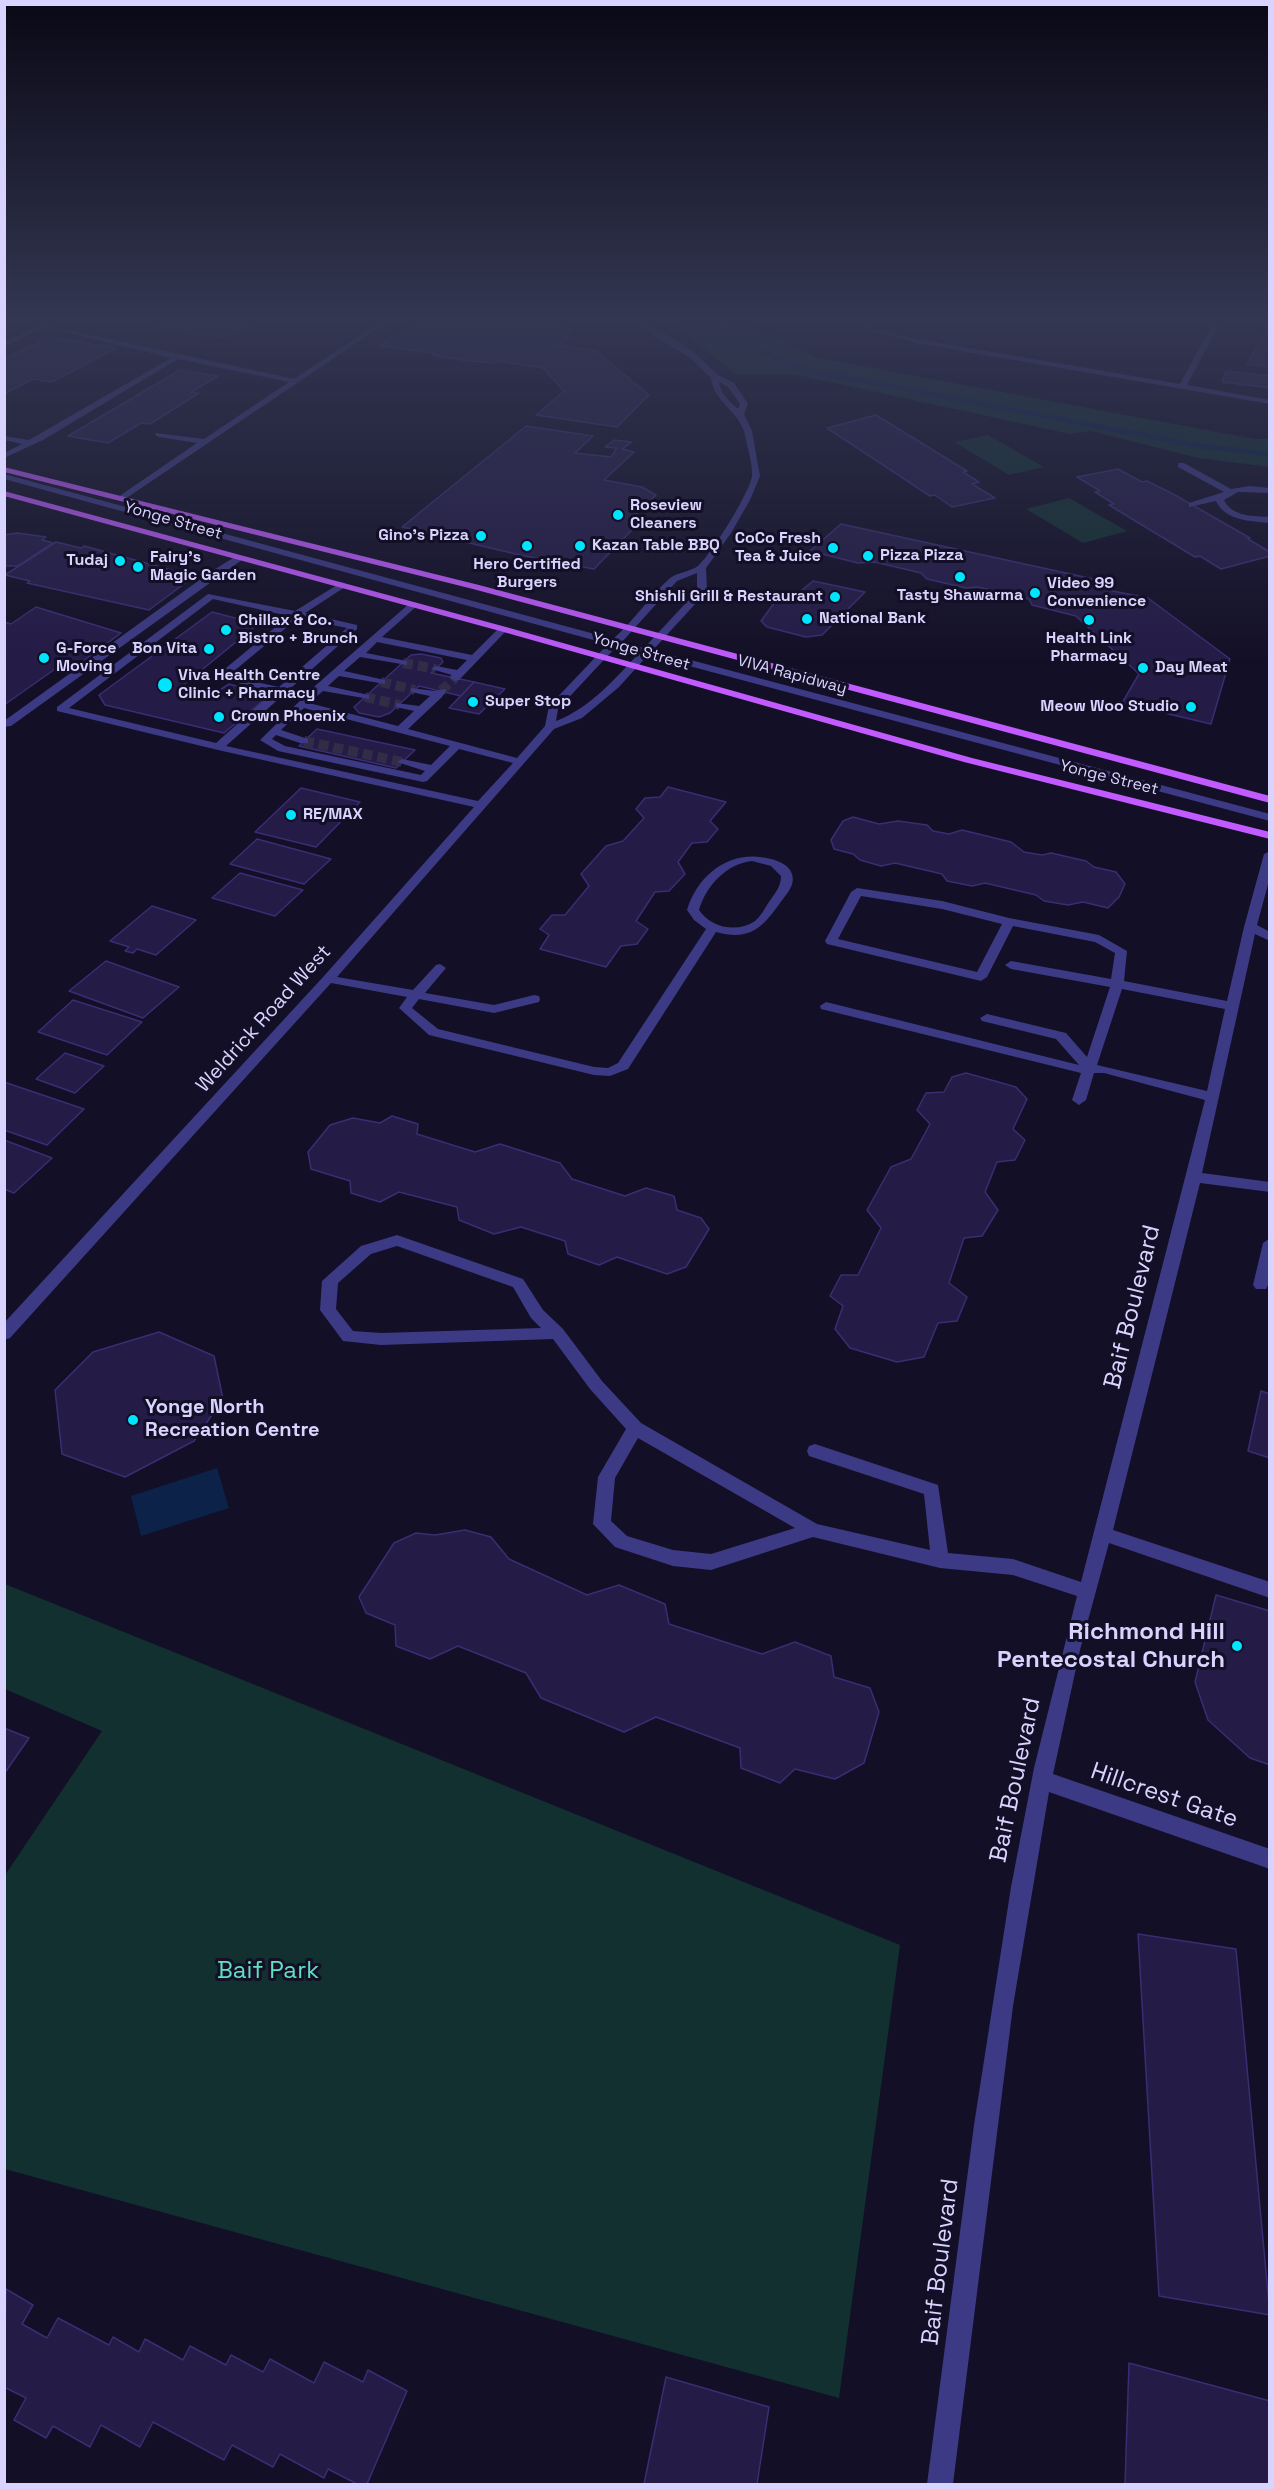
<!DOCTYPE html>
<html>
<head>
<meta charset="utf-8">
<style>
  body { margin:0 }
  #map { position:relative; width:1274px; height:2489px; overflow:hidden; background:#130f26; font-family:"Space Grotesk",sans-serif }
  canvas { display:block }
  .frame { position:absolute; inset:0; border:6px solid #d9d4ff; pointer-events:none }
</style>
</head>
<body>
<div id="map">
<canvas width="1274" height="2489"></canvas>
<div class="frame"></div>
</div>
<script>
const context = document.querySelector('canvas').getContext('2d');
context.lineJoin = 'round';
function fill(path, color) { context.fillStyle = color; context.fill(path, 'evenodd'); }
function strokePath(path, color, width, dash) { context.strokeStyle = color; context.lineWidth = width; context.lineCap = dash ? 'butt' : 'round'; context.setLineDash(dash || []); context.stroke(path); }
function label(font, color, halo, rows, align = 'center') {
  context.font = font + ' "Space Grotesk",sans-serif'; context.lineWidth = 6; context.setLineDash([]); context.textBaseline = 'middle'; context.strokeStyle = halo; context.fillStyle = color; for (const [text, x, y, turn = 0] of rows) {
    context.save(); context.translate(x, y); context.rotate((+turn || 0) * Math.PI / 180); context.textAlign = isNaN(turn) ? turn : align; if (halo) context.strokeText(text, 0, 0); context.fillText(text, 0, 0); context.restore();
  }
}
const green = new Path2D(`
  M668,319H737L818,358L1255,439H1269V467L1198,458L1091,431L1070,434L797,375L735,374Z
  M988,435L1044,467L1009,475L954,442Z
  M1069,498L1127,531L1083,543L1026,509Z
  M5,1584L900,1945L839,2398L5,2169V1875L102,1731L5,1689Z`);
const water = new Path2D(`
  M217,1468L229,1508L141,1536L131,1496Z`);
const stream = new Path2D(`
  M709,319L750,346L805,370L1200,446L1270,454`);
const building = new Path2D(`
  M122,319H247L244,320L258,323L225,338L212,335L207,337Z
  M422,319H541L561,322L566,327L563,329L573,330L566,335L571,336L558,345L596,351L649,395L617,427L536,415L564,391L543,368L499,361L496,363L469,361L433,355L435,353L379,346Z
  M1270,323V367L1247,364Z
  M49,337L116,348L52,382L33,379L4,394V359Z
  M180,370L218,376L191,392L199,393L150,424L141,423L108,443L68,436Z
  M1226,371L1270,376V388L1222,382Z
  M876,415L967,471L963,472L979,482L972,484L995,498L952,507L935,495L930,496L827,428Z
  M526,426L593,436L575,453L611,457L617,448L605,447L614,440L632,442L622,449L634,452L604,480L642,487L656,495L628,522L633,529L594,569L520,555L402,527Z
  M1118,469L1142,482L1147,481L1175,495L1250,538L1248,539L1270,552V556L1221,569L1200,556L1195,557L1109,505L1114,504L1095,492L1100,491L1077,477Z
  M841,524L1098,580L1093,587L1148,598L1230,659L1211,724L1122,703L1139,674L1076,616L1032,605L1029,599L978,587L966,588L927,579L921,573L875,562L858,563L810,551Z
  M17,533L46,537L42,540L53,543L18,566H4V535Z
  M56,542L81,548L84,546L182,573L178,576L192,578L149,610L27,583L30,581L5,575Z
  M813,581L865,592L822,635L806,637L767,627L761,621L780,595L791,599Z
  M36,607L121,633L71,670L58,667L4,705V622L11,624Z
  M212,612L258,624L182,686L215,693L229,684L270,695L224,733L105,705L99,695Z
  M421,654L441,658L443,662L431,673L474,682L461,696L419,686L390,713L379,717L359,713L354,707L411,655Z
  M474,682L505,689L479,714L449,708Z
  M317,729L415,750L396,768L299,746Z
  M668,787L726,802L710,821L718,829L707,842L692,843L678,862L685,874L669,891L655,892L636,921L648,929L637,944L621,946L606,967L540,949L549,935L540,929L552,915H565L589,886L581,874L606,846L623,841L644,818L636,809L645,798L660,797Z
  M301,788L360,802L316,847L255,832Z
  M853,817L879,824L898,821L927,825L933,831L949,834L962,830L1011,842L1024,852L1042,855L1051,853L1086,861L1094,867L1116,872L1125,884L1119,897L1108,908L1083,902L1068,905L1044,901L1036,895L985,883L972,886L947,881L942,874L895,863L881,866L860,860L853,854L834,849L831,840L843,821Z
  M257,839L331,859L304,884L230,864Z
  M240,873L303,890L275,916L212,898Z
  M152,906L196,920L156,955L137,949L133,953L125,951L129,947L110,941Z
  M106,961L179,987L143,1018L69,991Z
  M73,1000L142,1022L107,1055L38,1032Z
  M65,1053L104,1066L75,1093L36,1079Z
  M966,1073L1016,1087L1027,1099L1013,1129L1025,1140L1015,1160L997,1162L985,1192L998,1210L982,1236L964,1238L949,1283L967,1297L957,1321L938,1323L924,1357L897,1362L850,1348L835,1329L843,1306L830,1296L841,1275H858L881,1228L867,1210L891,1167L911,1159L930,1124L917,1110L926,1093L944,1092L952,1077Z
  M4,1082L84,1109L47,1145L4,1130Z
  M392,1116L418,1124L417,1134L475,1152L500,1144L560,1163L572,1179L625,1196L646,1188L674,1196L677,1210L701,1218L709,1229L686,1267L667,1274L617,1257L599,1265L568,1254L565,1241L521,1227L494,1234L459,1220L457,1207L399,1192L380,1202L351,1193L350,1181L311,1169L308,1152L330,1125L353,1118L380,1123Z
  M4,1140L52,1158L14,1193L4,1189Z
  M159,1332L214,1356L223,1399L194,1441L125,1477L62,1454L55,1390L93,1352Z
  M1261,1391L1270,1394V1458L1248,1451Z
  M465,1530L491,1537L509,1559L587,1595L619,1585L665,1604L669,1624L762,1654L795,1642L831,1656L834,1677L870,1688L879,1712L864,1763L835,1779L795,1769L780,1783L741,1768L740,1748L656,1717L624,1732L541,1698L526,1673L458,1646L430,1659L396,1646L395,1625L366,1613L359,1597L394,1543L416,1533L435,1535Z
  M1216,1595L1270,1611V1765L1250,1758L1208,1720L1195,1682Z
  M4,1728L29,1738L4,1774Z
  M1138,1934L1236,1949L1270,2315L1159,2296Z
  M6,2289L33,2305L22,2324L47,2338L58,2318L109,2345L113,2337L139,2352L145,2339L183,2360L190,2346L226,2365L231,2355L263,2372L270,2359L314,2383L324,2362L363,2382L368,2370L407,2391L367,2484H357L328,2469L324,2478L280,2454L273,2467L232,2445L224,2460L153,2422L140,2447L101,2425L90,2447L53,2426L46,2438L14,2420L26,2398L4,2387Z
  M1129,2363L1270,2401V2484H1125Z
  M666,2377L769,2407L757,2484H644Z`);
const minorTunnel = new Path2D(`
  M403,663L436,669
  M381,682L415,690
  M441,691L455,678
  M365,697L400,705
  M304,741L402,762`);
const minor = new Path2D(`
  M385,319H392L122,501L115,499L197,443L159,437L155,435L156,433L204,439L289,382L178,359L43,440L4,458V453L22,444L4,440V436L29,440L171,358L44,327L4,347V342L41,324L294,379Z
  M627,319H635L665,333L696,354L718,375L734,383L748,404L744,414L752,431L760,476L750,500L731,533L706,568L707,591L653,650L1270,814V821L648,655L619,687L582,718L554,729L337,977L413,990L436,965L440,964L446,968L425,993L494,1005L534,995L539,996L540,999L539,1002L494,1013L419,999L412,1008L438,1029L594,1067L608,1068L618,1063L706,929L694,920L687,910C698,873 732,848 771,859C779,861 789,865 792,874C795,884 789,891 783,899C764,925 753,942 716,932L628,1069L610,1076L594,1075L429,1035L399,1008L407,997L331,983L10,1338L4,1340V1323L324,976L474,807L218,750L57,711V707L208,594L295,611L342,582L347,585L345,587L305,613L357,625V629L226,746L478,801L513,763L459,749L427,781L423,782L278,751L260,740L316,685L410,603L418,605L382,637L472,655L500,627L508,629L459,680L455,681L450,678L452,675L431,669L436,666L457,670L467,660L377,642L366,653L407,661V665L360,657L344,671L385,680V684L339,676L328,686L369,695V699L323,691L309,703L398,726L414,711L396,707V703L419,706L430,696L411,692V688L435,691L445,689L446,691L442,697L408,729L517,758L545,726L549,706L608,644L4,479V474L613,639C634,621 649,597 669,579C677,572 690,572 698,566C711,555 750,492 752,476C753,464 747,447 745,435C740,411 714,403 711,378L690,358ZM719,382L728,387L740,404L738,409C730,402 720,393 719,382ZM697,573V591L644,648L622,642L677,581ZM213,599L289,616L215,677L273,692L216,743L69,708ZM298,618L347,628L279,687L228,676ZM617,646L640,652C615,679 590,708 556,721L558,709ZM304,708L450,746L431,765L402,759L397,762L425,771L421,775L285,746L272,739L276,735L300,743H308V739L281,730ZM752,861L771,866L781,876C781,887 775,893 769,902C765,908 761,916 755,921C737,933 711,928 699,910C706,886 726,864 752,861Z
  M849,319H857L876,329L916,339L1180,384L1211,326L1172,319L1214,323L1216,319H1222L1187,385L1270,400V404L915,343L872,331Z
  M1178,463H1184L1231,489L1250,486L1270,488V493L1238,492L1224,500C1232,517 1254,516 1270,517V523C1251,521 1225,521 1216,501L1189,507V503L1224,492L1178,467Z
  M238,555L246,557L11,726L4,727V721L212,571Z
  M1270,851V877L1257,925L1270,932V941L1255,934L1202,1173L1270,1182V1192L1200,1183L1113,1530L1270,1582V1598L1109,1543L1080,1650L1053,1774L1270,1849V1869L1049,1792L1013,2006L953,2484H927L974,2125L1011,1887L1034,1768L1077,1596L1013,1575L940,1568L813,1537L711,1570L673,1566L615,1547L593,1524L598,1477L626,1429L590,1389L553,1339L381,1345L343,1341L320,1310L322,1281L361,1246L397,1235L523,1279L543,1310L563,1329L602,1381L641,1423L817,1524L930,1550L924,1494L809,1456L807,1451L809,1446L815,1444L938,1485L948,1553L1013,1559L1081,1582L1205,1100L1104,1073H1094L1086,1100L1079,1105L1072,1100L1081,1073L821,1009L820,1006L826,1002L1079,1065L1056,1039L982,1021L980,1018L987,1014L1066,1033L1087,1057L1110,987L1011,969L1005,965L1011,961L1111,979L1115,953L1095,942L1013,926L987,977L981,981L827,944L825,941L851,892L857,888L942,901L1009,918L1099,935L1127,951L1124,981L1227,1001L1244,927L1264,854ZM861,896L942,909L1002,924L977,972L838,939ZM1122,989L1225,1009L1207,1091L1097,1065ZM397,1246L513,1287L531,1318L541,1328L381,1333L353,1331L336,1309L338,1283L371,1254ZM638,1438L795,1528L711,1554L673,1550L627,1536L611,1521L615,1478Z
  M1270,1238V1281L1266,1289H1256L1253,1285L1263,1243Z`);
const major = new Path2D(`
  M4,467L479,585L1270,796V803L473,589L4,472Z
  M4,491L506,627L972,758L1270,832V839L964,762L500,631L4,496Z`);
const markers = [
  [618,515,6,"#00e5ff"],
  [481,536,6,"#00e5ff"],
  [527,546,6,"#00e5ff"],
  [580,546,6,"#00e5ff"],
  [833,548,6,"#00e5ff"],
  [868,556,6,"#00e5ff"],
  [120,561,6,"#00e5ff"],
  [138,567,6,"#00e5ff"],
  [960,577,6,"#00e5ff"],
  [1035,593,6,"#00e5ff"],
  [835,597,6,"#00e5ff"],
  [807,619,6,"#00e5ff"],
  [1089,620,6,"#00e5ff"],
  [226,630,6,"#00e5ff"],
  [209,649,6,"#00e5ff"],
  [44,658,6,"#00e5ff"],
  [1143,668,6,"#00e5ff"],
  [165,685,8,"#00e5ff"],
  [473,702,6,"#00e5ff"],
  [1191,707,6,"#00e5ff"],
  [219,717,6,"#00e5ff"],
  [291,815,6,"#00e5ff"],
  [133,1420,6,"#00e5ff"],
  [1237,1646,6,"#00e5ff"]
];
const farPoinames = [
  ["Roseview",630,506],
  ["Cleaners",630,524],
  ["Gino's Pizza",469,536,"right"],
  ["CoCo Fresh",821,539,"right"],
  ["Tea & Juice",821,557,"right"],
  ["Kazan Table BBQ",592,546],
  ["Pizza Pizza",880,556],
  ["Fairy’s",150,558],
  ["Magic Garden",150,576],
  ["Tudaj",108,561,"right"],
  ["Hero Certified",527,565,"center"],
  ["Burgers",527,583,"center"],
  ["Video 99",1047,584],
  ["Convenience",1047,602],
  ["Tasty Shawarma",960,596,"center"],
  ["Shishli Grill & Restaurant",823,597,"right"],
  ["National Bank",819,619],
  ["Chillax & Co.",238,621],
  ["Bistro + Brunch",238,639],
  ["Health Link",1089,639,"center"],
  ["Pharmacy",1089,657,"center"],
  ["G-Force",56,649],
  ["Moving",56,667],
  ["Bon Vita",197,649,"right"],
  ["Day Meat",1155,668],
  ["Viva Health Centre",178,676],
  ["Clinic + Pharmacy",178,694],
  ["Super Stop",485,702],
  ["Meow Woo Studio",1179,707,"right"],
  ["Crown Phoenix",231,717],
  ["RE/MAX",303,815]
];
const farStreetnames = [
  ["Yonge Street",173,521,16],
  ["Yonge Street",641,652,16],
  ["VIVA Rapidway",792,675,15],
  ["Yonge Street",1109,778,14]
];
const streetNames = [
  ["Weldrick Road West",264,1019,-48]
];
const poiNames = [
  ["Yonge North",145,1408],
  ["Recreation Centre",145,1431]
];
const nearStreetnames = [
  ["Baif Boulevard",1133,1307,-76],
  ["Baif Boulevard",1016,1780,-78],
  ["Hillcrest Gate",1164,1796,19],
  ["Baif Boulevard",941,2262,-83]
];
const nearPoinames = [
  ["Richmond Hill",1225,1632],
  ["Pentecostal Church",1225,1660]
];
const nearParknames = [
  ["Baif Park",268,1971]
];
fill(green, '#12302f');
fill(water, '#0c2248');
strokePath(stream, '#0c2248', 5);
fill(building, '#241b47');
strokePath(building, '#3b2d73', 1.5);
strokePath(minorTunnel, '#312d47', 10, [10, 5]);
fill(minor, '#3d3a85');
fill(major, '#c25bff');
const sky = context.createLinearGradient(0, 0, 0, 667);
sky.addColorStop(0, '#0a0815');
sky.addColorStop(0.48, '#333752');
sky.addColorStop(1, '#33375200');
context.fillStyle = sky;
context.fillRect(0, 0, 1274, 667);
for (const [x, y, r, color] of markers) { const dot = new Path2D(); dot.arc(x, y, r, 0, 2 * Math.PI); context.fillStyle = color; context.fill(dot); strokePath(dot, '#130f26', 2); }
label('bold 16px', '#d9d4ff', '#130f26', farPoinames, 'left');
label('16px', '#d9d4ff', '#130f26', farStreetnames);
label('20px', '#d9d4ff', '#130f26', streetNames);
label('bold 20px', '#d9d4ff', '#130f26', poiNames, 'left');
label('24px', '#d9d4ff', '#130f26', nearStreetnames);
label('bold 24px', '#d9d4ff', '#130f26', nearPoinames, 'right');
label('24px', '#5fe0c0', '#130f26', nearParknames);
</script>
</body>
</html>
